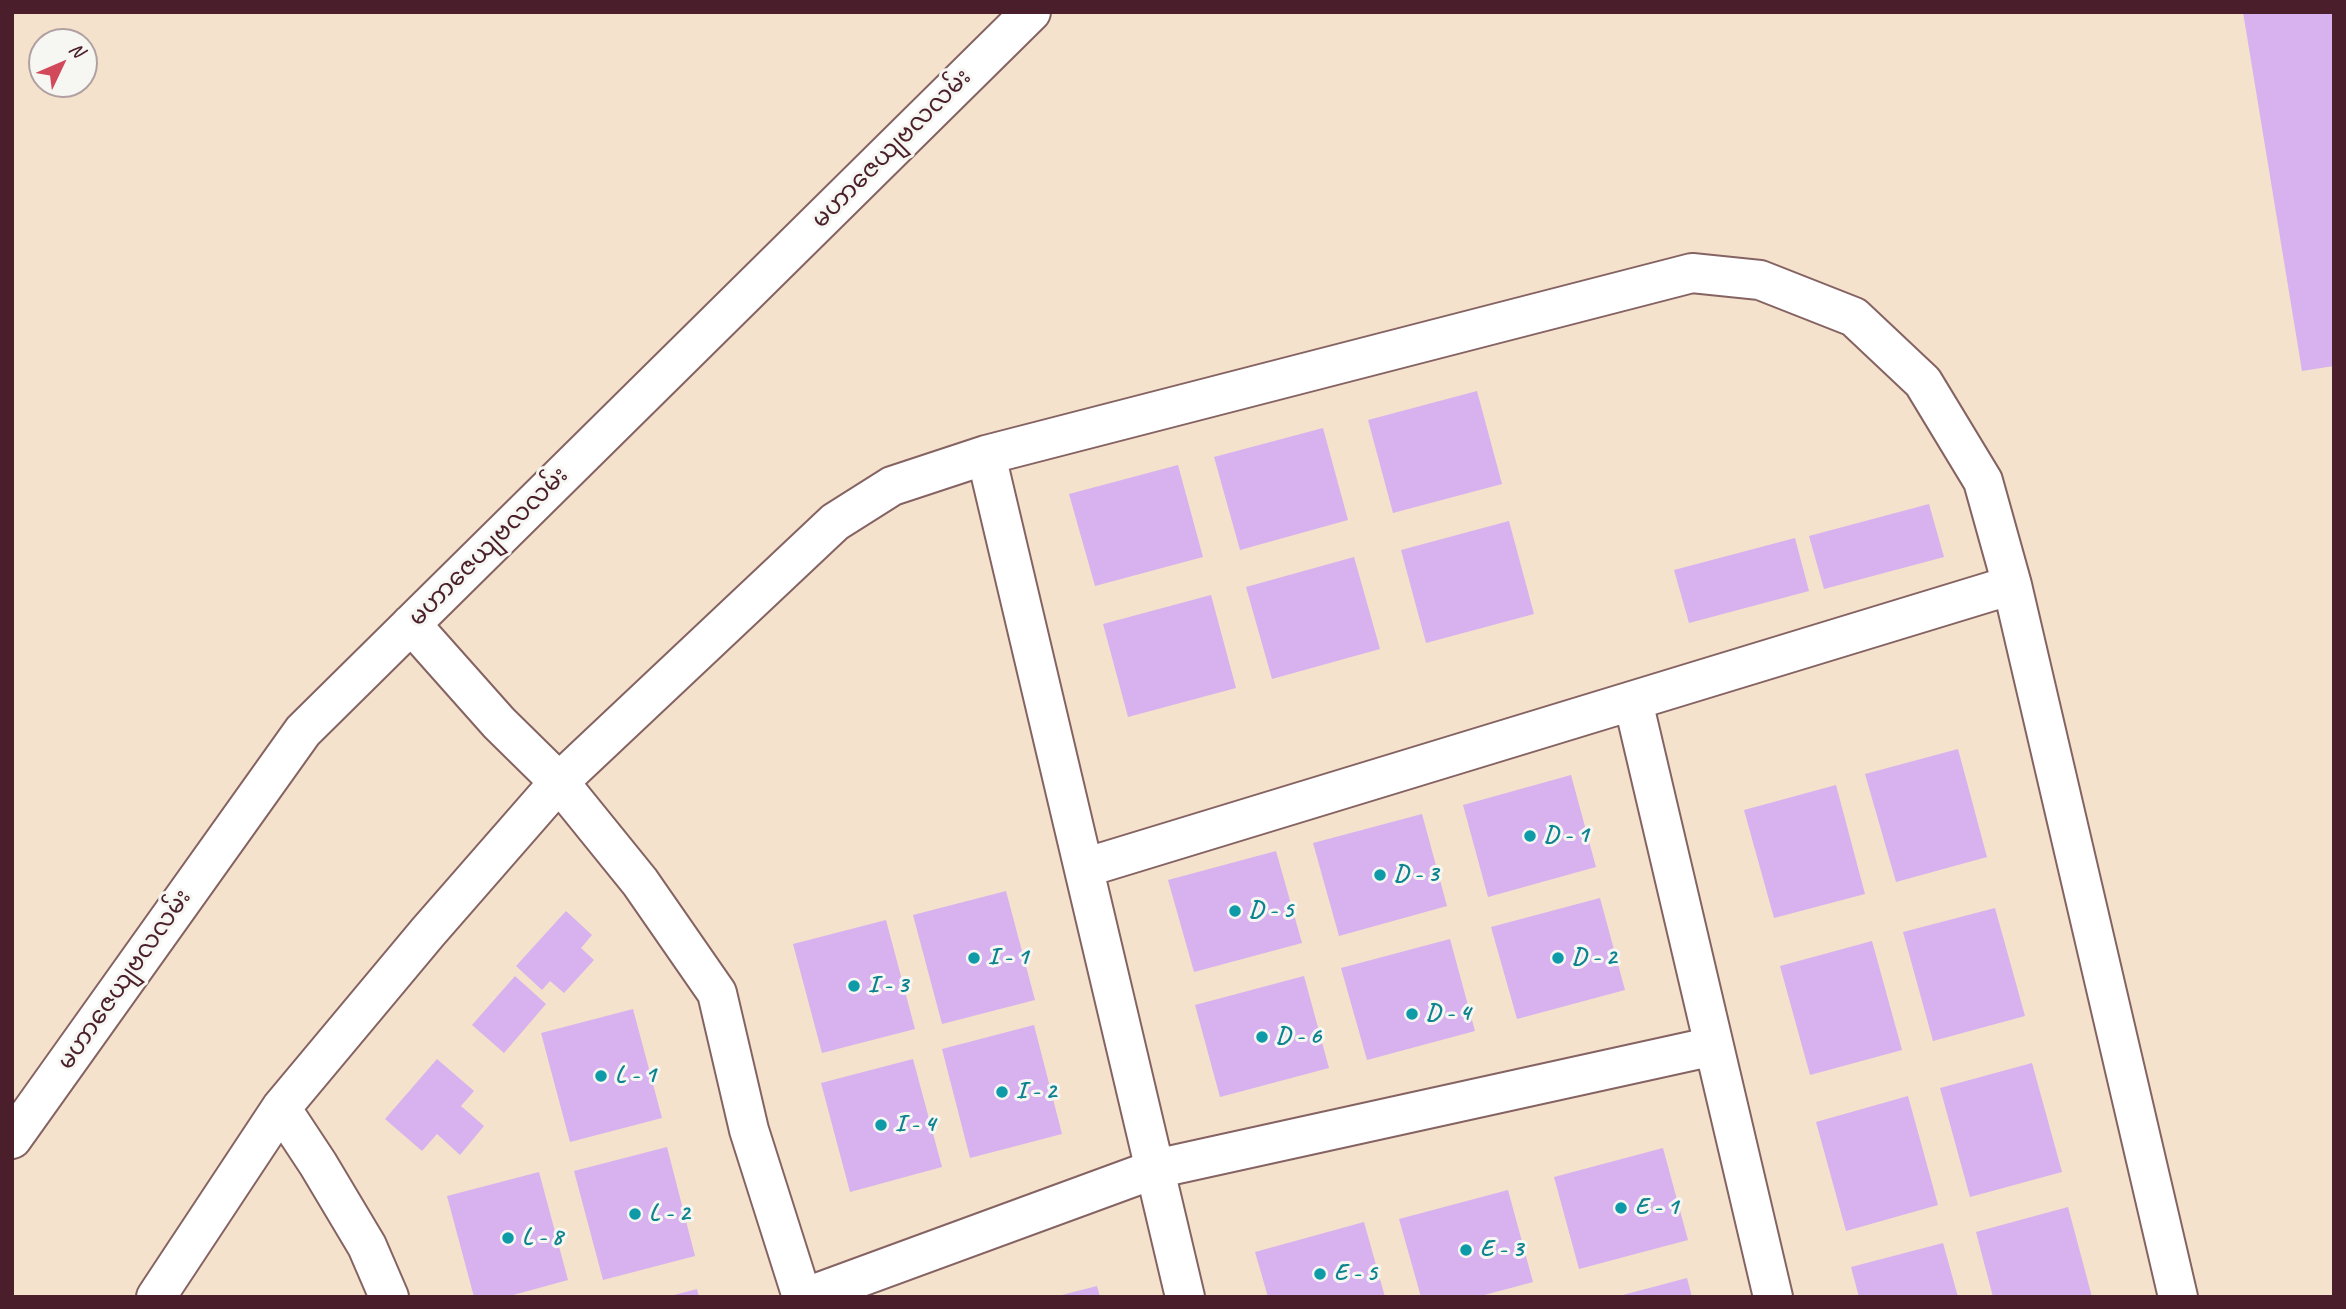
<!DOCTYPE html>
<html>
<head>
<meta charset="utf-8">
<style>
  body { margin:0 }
  #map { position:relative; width:2346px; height:1309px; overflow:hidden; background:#f4e2cc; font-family:Caveat,sans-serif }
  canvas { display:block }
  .frame { position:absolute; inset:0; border:14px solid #4a1f2b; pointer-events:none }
  .north { position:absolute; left:28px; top:28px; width:70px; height:70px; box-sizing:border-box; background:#f6f6f2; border:2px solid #b1a0a2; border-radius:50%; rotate:46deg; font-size:19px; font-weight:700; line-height:28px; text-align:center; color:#4a1f2b }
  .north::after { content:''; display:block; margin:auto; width:24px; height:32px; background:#d1495b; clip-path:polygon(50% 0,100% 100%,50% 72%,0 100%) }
</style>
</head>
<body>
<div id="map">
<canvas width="2346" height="1309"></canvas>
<div class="frame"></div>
<div class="north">N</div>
</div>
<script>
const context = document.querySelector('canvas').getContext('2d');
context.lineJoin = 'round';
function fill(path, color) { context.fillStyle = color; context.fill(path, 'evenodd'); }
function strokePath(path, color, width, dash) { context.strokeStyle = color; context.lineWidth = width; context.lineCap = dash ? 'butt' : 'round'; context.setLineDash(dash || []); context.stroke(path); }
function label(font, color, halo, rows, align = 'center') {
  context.font = font + ' Caveat,"Noto Sans Myanmar",sans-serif'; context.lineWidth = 6; context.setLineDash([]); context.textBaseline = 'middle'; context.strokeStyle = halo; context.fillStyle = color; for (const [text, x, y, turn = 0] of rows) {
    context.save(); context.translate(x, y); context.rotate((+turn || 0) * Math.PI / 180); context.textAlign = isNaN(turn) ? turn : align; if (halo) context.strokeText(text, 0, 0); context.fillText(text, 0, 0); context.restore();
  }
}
const building = new Path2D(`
  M2243,12H2334V366L2302,371Z
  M1477,391L1502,484L1393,513L1368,420Z
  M1323,428L1348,520L1240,550L1214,457Z
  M1178,465L1203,557L1095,586L1069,494Z
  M1929,504L1944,557L1824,589L1809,536Z
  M1509,521L1534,614L1426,643L1401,550Z
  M1795,538L1809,591L1689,623L1674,570Z
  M1354,557L1380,649L1272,679L1246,587Z
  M1211,595L1236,688L1128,717L1103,624Z
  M1958,749L1987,857L1896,882L1865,774Z
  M1571,775L1596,867L1488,897L1463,805Z
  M1836,785L1865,894L1774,918L1744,810Z
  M1422,814L1447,906L1339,936L1313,843Z
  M1276,851L1302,943L1194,972L1168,880Z
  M1006,891L1035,1000L942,1024L913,915Z
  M1600,898L1625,990L1517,1019L1491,927Z
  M1995,908L2025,1016L1933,1041L1903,932Z
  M566,911L592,935L581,948L594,960L564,993L550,981L542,990L516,966Z
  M886,920L915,1029L822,1053L793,944Z
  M1450,939L1475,1031L1367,1060L1341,968Z
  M1872,941L1902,1050L1810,1075L1780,966Z
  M515,976L546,1004L504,1053L472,1025Z
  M1304,976L1329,1068L1220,1097L1195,1005Z
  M633,1009L662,1118L570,1142L541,1033Z
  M1034,1025L1062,1134L970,1158L942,1049Z
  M437,1059L474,1091L461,1106L484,1126L460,1155L437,1134L422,1151L385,1119Z
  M913,1059L942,1167L850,1192L821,1083Z
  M2032,1063L2062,1172L1970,1197L1940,1088Z
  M1908,1096L1938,1205L1846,1231L1816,1122Z
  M667,1147L695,1256L603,1280L574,1171Z
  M1663,1148L1688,1240L1579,1269L1554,1177Z
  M539,1172L568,1280L506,1297H474L447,1196Z
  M1508,1190L1533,1282L1477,1297H1421L1399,1219Z
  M2068,1207L2092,1297H1993L1976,1232Z
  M1364,1222L1385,1297H1268L1255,1252Z
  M1943,1243L1958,1297H1859L1851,1267Z
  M1687,1278L1692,1297H1619V1296Z
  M1097,1286L1100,1297H1058V1296Z
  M697,1289L699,1297H670V1296Z`);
const minor = new Path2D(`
  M986,455L1185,1297
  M411,624L499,723L559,782L640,882L717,993L749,1130L802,1297
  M1633,701L1773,1297
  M1084,868L2012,585
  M281,1108L318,1164L367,1246L389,1297
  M12,1139L303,731L1031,12
  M156,1297L281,1108L428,932L559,782L835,522L892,486L986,455L1692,273L1760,280L1854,317L1923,382L1983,481L2012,585L2178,1297
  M806,1297L1155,1169L1714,1046`);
const markers = [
  [1530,836,7,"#0f9aa8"],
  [1380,875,7,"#0f9aa8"],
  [1235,911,7,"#0f9aa8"],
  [974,958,7,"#0f9aa8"],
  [1558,958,7,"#0f9aa8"],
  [854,986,7,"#0f9aa8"],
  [1412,1014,7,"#0f9aa8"],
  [1262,1037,7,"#0f9aa8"],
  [601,1076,7,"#0f9aa8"],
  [1002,1092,7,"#0f9aa8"],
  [881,1125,7,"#0f9aa8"],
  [1621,1208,7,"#0f9aa8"],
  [635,1214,7,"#0f9aa8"],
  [508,1238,7,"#0f9aa8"],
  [1466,1250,7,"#0f9aa8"],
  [1320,1274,7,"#0f9aa8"]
];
const streetNames = [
  ["မဟာဇေယျဗလလမ်း",892,149,-45],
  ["မဟာဇေယျဗလလမ်း",489,547,-45],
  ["မဟာဇေယျဗလလမ်း",125,980,-55]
];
const cultureNames = [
  ["D - 1",1544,836],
  ["D - 3",1394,875],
  ["D - 5",1249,911],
  ["I - 1",988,958],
  ["D - 2",1572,958],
  ["I - 3",868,986],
  ["D - 4",1426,1014],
  ["D - 6",1276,1037],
  ["L - 1",615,1076],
  ["I - 2",1016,1092],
  ["I - 4",895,1125],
  ["E - 1",1635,1208],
  ["L - 2",649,1214],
  ["L - 8",522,1238],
  ["E - 3",1480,1250],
  ["E - 5",1334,1274]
];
fill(building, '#d7b2ef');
strokePath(minor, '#866363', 42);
strokePath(minor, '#fff', 38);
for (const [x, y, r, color] of markers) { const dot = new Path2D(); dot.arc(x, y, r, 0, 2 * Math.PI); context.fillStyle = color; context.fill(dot); strokePath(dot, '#f6f6f2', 2.5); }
label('24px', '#4a1f2b', '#f6f6f2', streetNames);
label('bold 24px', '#0d838f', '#f6f6f2', cultureNames, 'left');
</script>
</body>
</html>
